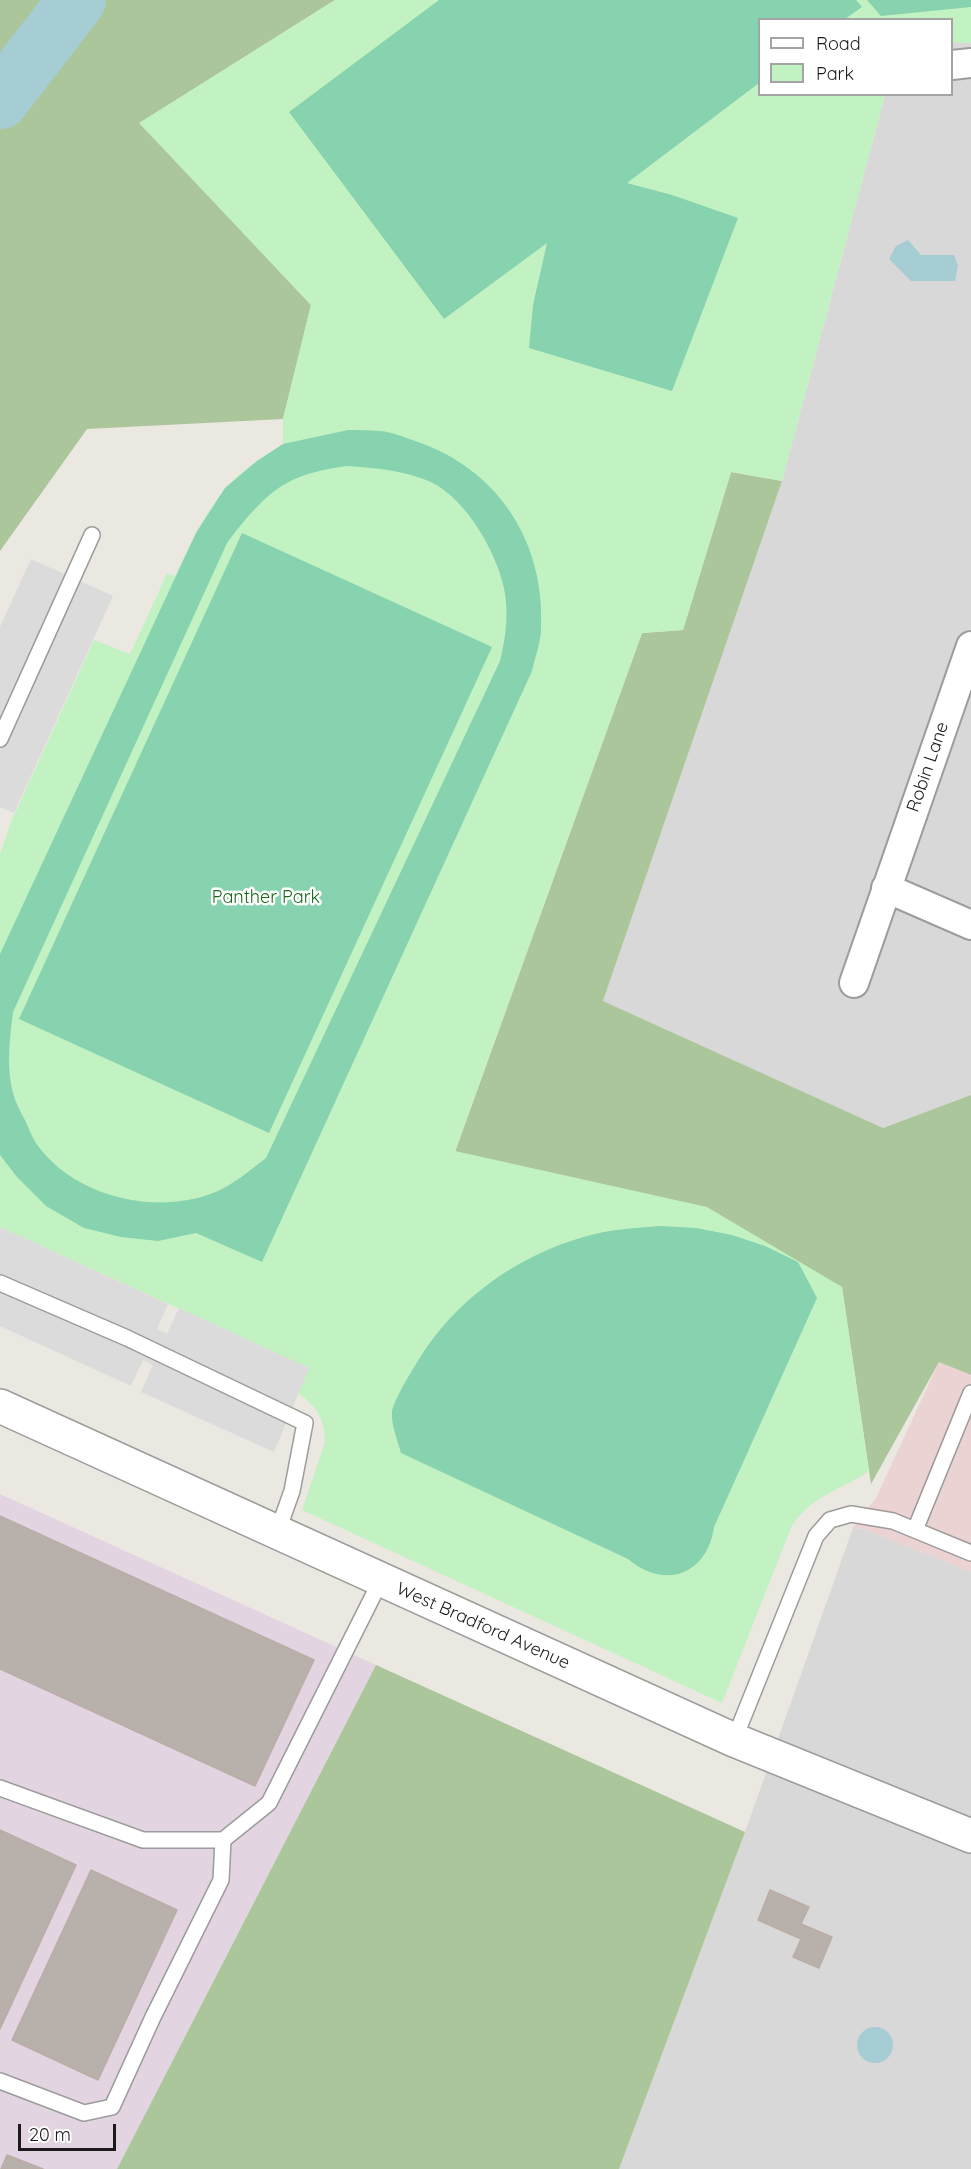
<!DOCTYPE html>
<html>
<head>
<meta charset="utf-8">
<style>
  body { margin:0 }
  #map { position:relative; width:971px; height:2169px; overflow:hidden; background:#ebe7e1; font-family:Quicksand,sans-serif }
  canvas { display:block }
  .legend { position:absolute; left:758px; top:18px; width:195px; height:78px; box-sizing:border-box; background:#fff; border:2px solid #a4a4a4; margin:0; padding:8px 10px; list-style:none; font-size:18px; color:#1b1b1b }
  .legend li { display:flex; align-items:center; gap:12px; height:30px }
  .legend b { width:30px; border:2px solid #a4a4a4 }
  .scale { position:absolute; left:18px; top:2124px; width:98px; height:27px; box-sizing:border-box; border:3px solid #1b1b1b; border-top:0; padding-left:8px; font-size:18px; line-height:21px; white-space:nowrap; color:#1b1b1b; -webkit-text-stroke:4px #fff; paint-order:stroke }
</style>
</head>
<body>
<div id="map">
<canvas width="971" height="2169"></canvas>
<ul class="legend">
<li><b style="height:8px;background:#fff"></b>Road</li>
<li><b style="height:16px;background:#c2f2c2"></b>Park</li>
</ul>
<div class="scale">20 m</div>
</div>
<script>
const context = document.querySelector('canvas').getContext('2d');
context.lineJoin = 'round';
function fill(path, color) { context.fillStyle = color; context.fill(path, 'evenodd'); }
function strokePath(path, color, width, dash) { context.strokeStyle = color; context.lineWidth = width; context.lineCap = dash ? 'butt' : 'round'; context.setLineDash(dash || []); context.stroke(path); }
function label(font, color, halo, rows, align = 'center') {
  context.font = font + ' Quicksand,sans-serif'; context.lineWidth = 5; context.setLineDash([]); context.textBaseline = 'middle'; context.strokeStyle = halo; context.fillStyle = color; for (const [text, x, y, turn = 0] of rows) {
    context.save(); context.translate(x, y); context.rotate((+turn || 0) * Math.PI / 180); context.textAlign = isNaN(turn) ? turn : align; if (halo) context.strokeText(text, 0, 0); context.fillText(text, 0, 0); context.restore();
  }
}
const residential = new Path2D(`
  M952,43H971V1095L883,1128L603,1001L782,481L885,95L952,94Z
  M853,1528L864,1529L971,1572V2169H619L745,1832Z`);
const commercial = new Path2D(`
  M939,1362L971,1375V1572L864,1529L853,1528L876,1498Z`);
const industrial = new Path2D(`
  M0,1494L376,1665L117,2169H0Z`);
const forest = new Path2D(`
  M0,0H335L140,123L311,305L283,419L87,429L0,551Z
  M731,472L782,481L603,1001L883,1128L971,1095V1375L939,1362L871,1484L842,1287L455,1152L642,633L683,630Z
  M376,1665L745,1832L619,2169H117Z`);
const park = new Path2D(`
  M335,0H971V43H952V20H760V94L885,95L782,481L731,472L683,630L642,633L455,1151L707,1207L842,1287L869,1471C838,1492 817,1492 792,1525L722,1703L302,1510L325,1442C325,1419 316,1406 298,1393L309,1368L0,1227V854L11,822L94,640L130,654L167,574L175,576C189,546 203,516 224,490C239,471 263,457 283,444V419L311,305L139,123Z`);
const pitch = new Path2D(`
  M439,0H856L862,7L845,19L760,20L759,83L627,183L672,195L738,218L672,391L529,348L533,305L547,243L444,319L289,112Z
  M867,0H971V7L881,16Z
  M348,430C359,430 370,430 380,431C392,432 404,437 415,441C499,469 546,543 541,631C540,644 535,658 532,671L262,1262L196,1233L158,1241L121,1237L84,1228L46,1206L17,1177L0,1155V954L196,533L225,488L257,461L283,444ZM346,466C375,468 404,470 431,482C466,499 496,551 504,588C509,612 506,637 500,661L266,1158C250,1170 232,1186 213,1193C154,1216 72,1196 36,1143C32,1137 29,1129 26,1122C20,1111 13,1098 11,1084C7,1060 10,1036 13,1012L227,543C241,524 265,494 287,483C304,473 327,469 346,466Z
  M242,533L492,647L269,1133L19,1019Z
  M660,1226L696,1228L732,1235L765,1246L798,1262L817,1298L714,1527C707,1575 665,1590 628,1559L401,1453C398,1441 391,1425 392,1413C392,1403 410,1374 416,1364C453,1301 517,1255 587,1236C611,1229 636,1228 660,1226Z`);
const parking = new Path2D(`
  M31,559L113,596L14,813L0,807V627Z
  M0,1227L168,1304L157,1329L167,1334L179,1308L309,1368L274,1452L141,1392L153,1365L143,1360L131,1386L0,1326Z`);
const water = new Path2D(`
  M908,240L921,255H954L958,266L955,281H911L889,259L896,246Z
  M857 2045a18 18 0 1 1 36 0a18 18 0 1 1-36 0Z`);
const river = new Path2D(`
  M0,100L77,0`);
const building = new Path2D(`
  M0,1516L314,1660L255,1786L0,1669Z
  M0,1830L76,1865L0,2029Z
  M91,1870L177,1910L98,2080L12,2040Z
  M770,1890L809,1907L801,1924L832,1937L819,1968L793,1957L801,1939L758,1920Z
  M7,2155L43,2169H1Z`);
const service = new Path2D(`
  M0,739L92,535
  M0,1283L127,1338L305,1423L292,1491L277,1533
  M915,1530L971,1393
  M734,1740L816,1536L830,1520L851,1514L893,1521L971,1553
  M0,1788L143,1840H223L269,1803L381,1580
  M0,2081L84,2113L112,2107L153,2017L221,1880L223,1840`);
const minor = new Path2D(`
  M952,65L971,63
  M886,888L971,925
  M854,983L971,646`);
const tertiary = new Path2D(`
  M0,1406L734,1740L971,1836`);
const streetNames = [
  ["Robin Lane",928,767,-71],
  ["West Bradford Avenue",483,1626,24]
];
const parkNames = [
  ["Panther Park",266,898]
];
fill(residential, '#d9d8d8');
fill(commercial, '#ebd2d3');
fill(industrial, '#e3d4e2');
fill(forest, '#aac69a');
fill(park, '#c2f2c2');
fill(pitch, '#87d2af');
fill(parking, '#dbdbdb');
fill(water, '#a6cdd4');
strokePath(river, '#a6cdd4', 58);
fill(building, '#b8b0ab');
strokePath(building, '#bbada5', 1.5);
strokePath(service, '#9c9c9c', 18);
strokePath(minor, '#9c9c9c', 32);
strokePath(tertiary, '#9c9c9c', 36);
strokePath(service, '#fff', 15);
strokePath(minor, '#fff', 28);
strokePath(tertiary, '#fff', 33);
label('18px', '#1b1b1b', '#fff', streetNames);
label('18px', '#176a18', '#fff', parkNames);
</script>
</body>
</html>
